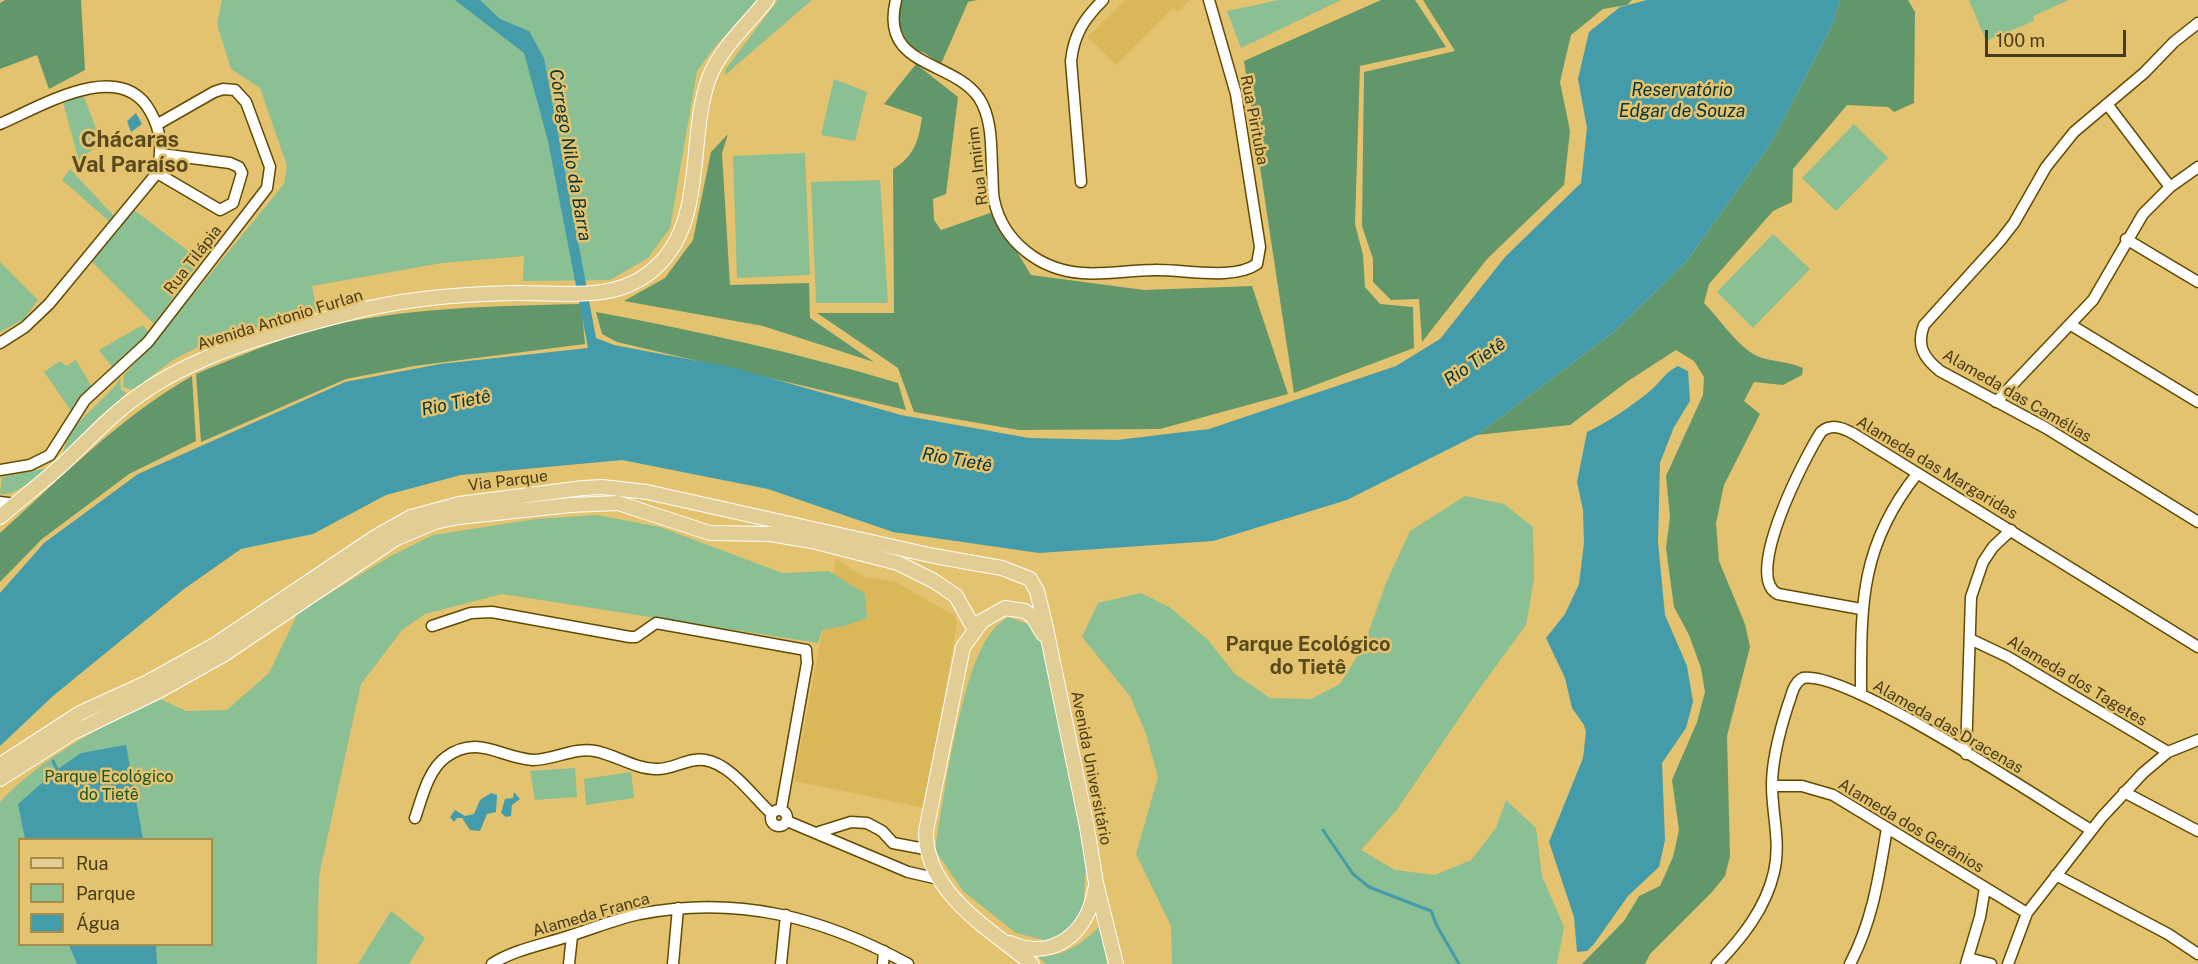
<!DOCTYPE html>
<html>
<head>
<meta charset="utf-8">
<style>
  body { margin:0 }
  #map { position:relative; width:2198px; height:964px; overflow:hidden; background:#e3c36f; font-family:"Public Sans",sans-serif }
  canvas { display:block }
  .legend { position:absolute; left:18px; top:838px; width:195px; height:108px; box-sizing:border-box; background:#e3c36f; border:2px solid #a58d4c; margin:0; padding:8px 10px; list-style:none; font-size:18px; color:#483b17 }
  .legend li { display:flex; align-items:center; gap:12px; height:30px }
  .legend b { width:30px; border:2px solid #a58d4c }
  .scale { position:absolute; left:1985px; top:30px; width:141px; height:27px; box-sizing:border-box; border:3px solid #483b17; border-top:0; padding-left:8px; font-size:18px; line-height:21px; white-space:nowrap; color:#483b17; -webkit-text-stroke:4px #e3c36f; paint-order:stroke }
</style>
</head>
<body>
<div id="map">
<canvas width="2198" height="964"></canvas>
<ul class="legend">
<li><b style="height:8px;background:#e2cd95"></b>Rua</li>
<li><b style="height:16px;background:#8bbf94"></b>Parque</li>
<li><b style="height:16px;background:#449caa"></b>Água</li>
</ul>
<div class="scale">100 m</div>
</div>
<script>
const context = document.querySelector('canvas').getContext('2d');
context.lineJoin = 'round';
function fill(path, color) { context.fillStyle = color; context.fill(path, 'evenodd'); }
function strokePath(path, color, width, dash) { context.strokeStyle = color; context.lineWidth = width; context.lineCap = dash ? 'butt' : 'round'; context.setLineDash(dash || []); context.stroke(path); }
function label(font, color, halo, rows, align = 'center') {
  context.font = font + ' "Public Sans",sans-serif'; context.lineWidth = 5; context.setLineDash([]); context.textBaseline = 'middle'; context.strokeStyle = halo; context.fillStyle = color; for (const [text, x, y, turn = 0] of rows) {
    context.save(); context.translate(x, y); context.rotate((+turn || 0) * Math.PI / 180); context.textAlign = isNaN(turn) ? turn : align; if (halo) context.strokeText(text, 0, 0); context.fillText(text, 0, 0); context.restore();
  }
}
const built = new Path2D(`
  M1125,0H1189L1178,12L1173,8L1116,65L1088,37Z
  M836,558L863,577L894,581L955,616L957,623L925,808L794,781Z`);
const green = new Path2D(`
  M222,0H757L714,48L697,71L670,228L648,258L610,280L523,281L524,256L442,263L312,286L317,311L209,341L173,360L133,390L123,387L124,375L152,345L284,184L287,166L260,88L231,69L217,24Z
  M778,0H812L725,75V70Z
  M1279,0H1341L1241,48L1227,11Z
  M1969,0H2067V1L2033,16L2034,21L1986,41Z
  M834,79L867,92L855,141L821,135Z
  M83,94L101,142L79,161L63,102Z
  M1854,124L1888,158L1836,211L1802,178Z
  M805,153L810,275L737,278L733,156Z
  M70,169L114,216L110,222L62,180Z
  M880,180L888,303H816L811,182Z
  M134,210L200,260L154,324L92,262Z
  M1773,234L1810,269L1753,328L1717,292Z
  M0,262L38,300L24,319L0,332Z
  M143,325L150,334L113,368L99,350Z
  M76,360L92,387L72,412L44,372L60,361L66,366Z
  M120,379L121,390L127,393L99,417L63,455C67,423 103,404 120,379Z
  M52,467C37,476 15,497 0,494L2,477Z
  M1465,496L1504,504L1533,527L1534,578L1526,625L1477,692L1396,811L1361,850L1395,870L1435,875L1471,860L1496,828L1506,800L1536,828L1542,876L1564,927L1557,964H1172L1171,926L1136,854L1158,777L1146,734L1130,696L1082,637L1098,603L1141,593L1171,608L1208,640L1235,674L1270,698L1311,699L1340,684L1364,645L1386,583L1410,531Z
  M597,515L660,527L782,573L829,571L865,594L867,618L844,626L822,630L818,643L502,594L425,614L402,630L361,684L319,876L317,964H0V802C43,756 101,727 158,698L186,711L227,710L269,673L298,613L389,557L433,535L536,519ZM20,840H212V944H20Z
  M1008,617L1030,625L1042,645L1086,861L1083,912L1063,937L1048,941L1016,933L963,891L935,850C943,801 962,662 994,629C998,624 1003,621 1008,617Z
  M575,768L577,797L535,800L530,771Z
  M631,772L634,798L586,805L584,779Z
  M391,911L425,938L409,964H358Z
  M1101,925L1107,964H1046L1038,957C1065,956 1082,944 1101,925Z`);
const forest = new Path2D(`
  M5,0H81L85,70L49,89L37,55L0,69V3Z
  M902,0H977L968,2L941,64L923,52L914,51C902,33 893,21 902,0Z
  M1381,0H1415L1446,47L1360,66L1355,224L1363,255L1365,287L1380,304L1413,307L1414,348L1294,393L1244,61Z
  M1423,0H1632L1627,5L1603,9L1571,35L1560,82L1570,131L1564,185L1487,259L1422,342L1419,299L1391,300L1373,282V259L1362,226L1364,72L1455,51Z
  M1840,0H1908L1915,12L1914,103L1894,112L1888,107L1847,105L1793,169L1792,202L1773,211L1709,284L1704,303C1719,318 1738,347 1757,356C1771,362 1788,361 1803,368L1802,375L1783,385L1754,382L1744,401L1760,414L1724,485L1716,523L1719,561L1745,624L1750,647L1727,736L1730,856L1725,876L1712,892L1650,954L1645,964H1582L1624,921L1639,896L1660,886L1673,857L1679,830L1672,780L1697,722L1705,692L1701,668L1689,635L1674,607L1666,548L1670,517L1666,476L1703,395L1704,377L1694,361L1676,350L1628,381L1570,425L1477,435L1615,331L1686,262L1770,145L1833,24Z
  M916,64L958,97L946,194L933,199L934,220L941,230L993,212L1031,275L1144,290L1252,286L1288,394L1160,429L1019,430L914,412L898,368L817,313H894L893,169C914,157 919,140 922,117L884,104Z
  M728,134L722,153L730,285L809,283L810,318L874,362L763,326L624,301L665,278L693,240L711,152Z
  M581,304L585,344L414,366L346,379L201,442L196,374C237,357 278,339 321,328C404,307 496,306 581,304Z
  M596,312C698,331 798,353 898,383L906,410L617,342L602,334Z
  M192,376L196,441L129,474L42,539L0,582V533C62,477 120,417 192,376Z`);
const water = new Path2D(`
  M455,0H480L500,19L529,31L544,58L596,338L614,345L735,368L901,415L1029,438L1117,440L1209,429L1396,366L1440,339L1505,257L1581,183L1587,128L1578,79L1589,32L1620,7L1647,0H1840L1833,24L1770,145L1686,262L1615,331L1477,435L1347,500L1213,541L1039,553L893,532L768,489L622,460L461,475L386,495L313,534L241,549L184,589L53,696L0,746V593L44,543L138,474L345,382L440,364L588,348L548,141L524,53Z
  M136,113L142,124L131,132L127,121Z
  M1678,366L1688,371L1690,401L1674,427L1660,463L1658,542L1665,615L1687,666L1693,702L1686,728L1662,763L1665,840L1659,867L1628,896L1594,944L1587,951L1577,952L1574,917L1549,842L1583,758L1586,732L1584,725L1572,708L1565,678L1546,638L1565,614L1579,584L1584,543L1583,510L1577,482L1587,432C1607,423 1633,405 1650,391C1662,381 1664,373 1678,366Z
  M126,745L143,839H25L18,804L58,769L81,753Z
  M514,792L520,799L512,805L511,816L506,817L501,813L505,799L513,798Z
  M491,793L497,795L496,812L487,814L480,831L470,830L462,818H457L454,822L450,817L455,810L465,816L474,814L480,800Z
  M69,945H156L157,964H77Z`);
const stream = new Path2D(`
  M53,761L58,771
  M1323,830L1353,874L1369,887L1431,911L1437,926L1459,964`);
const minor = new Path2D(`
  M896,0C879,68 952,59 979,98C992,118 991,145 992,168C993,178 992,190 994,200C1003,242 1040,270 1082,273C1106,275 1130,270 1154,270C1183,269 1233,281 1257,264L1260,247L1236,94L1209,0
  M2198,23L2174,42L2144,73L2074,132L2046,167L2014,223L2000,241L1924,325C1916,346 1924,358 1940,371L2046,428L2198,522
  M2107,104L2170,187
  M0,124C40,107 120,57 150,111C162,132 162,149 157,173L49,304L25,327L0,343
  M157,173L220,210L233,203L242,173L239,167L230,163L161,154
  M1081,182L1071,61C1074,34 1084,19 1103,0
  M2126,239L2198,282
  M2071,325L2198,402
  M1996,402L2093,300L2143,214L2170,187L2198,167
  M0,470L30,465L50,455L85,400L148,342L267,188L270,167L246,102L235,90L223,89L214,92L158,124
  M0,502L15,504
  M1861,609L1778,594C1742,577 1806,455 1821,432C1832,423 1843,428 1854,434L2198,647
  M432,626L471,613L492,612L630,637H636L656,623L806,650L807,663L781,810
  M1970,639L2008,657L2168,752
  M1861,694C1861,606 1859,547 1917,474
  M1966,754L1971,597L1983,562L1993,547L2011,530
  M1772,786H1802L1833,795L2027,913
  M2124,792L2198,831
  M771 818a8 8 0 1 1 16 0a8 8 0 1 1-16 0Z
  M415,818C422,798 428,770 446,757C478,734 501,758 533,760C554,760 574,747 595,751C616,755 635,769 656,769C673,770 688,757 705,760C731,764 753,797 771,813
  M787,821L908,872L939,879
  M819,832L851,822L867,823L882,831L893,843L925,849
  M2056,875L2168,934L2198,954
  M1968,958L1991,964
  M492,964C513,950 545,944 569,936C592,929 616,919 639,914C737,895 822,917 908,964
  M569,964L572,936
  M673,964L678,908
  M781,964L786,915
  M883,964L884,951
  M1717,964C1742,938 1766,908 1774,872C1781,842 1772,815 1772,785C1772,758 1780,730 1788,705C1792,695 1793,683 1803,678C1848,670 2043,801 2091,830
  M1850,964C1873,920 1879,876 1887,828
  M1966,964L1980,917L1985,888
  M2008,964L2027,913L2102,817L2143,773L2168,752L2198,740`);
const major = new Path2D(`
  M0,517C22,498 46,480 67,460C93,435 117,409 148,389C205,351 283,330 349,313C401,299 459,294 513,293C561,292 616,304 655,268C707,222 687,138 709,78C719,50 748,24 767,0
  M0,765L80,713L148,682L216,644L377,536L411,517L459,504L583,488L602,487L647,492L934,556L1002,568L1030,579L1037,591L1046,628L1087,827L1096,883L1116,964
  M0,779L72,733L157,692L223,655L395,539L435,522L459,517L571,505L618,503L710,533L770,534L812,541L898,563L934,581L956,596L975,630
  M1010,943C1054,962 1088,932 1095,889
  M1032,964C989,928 925,893 926,831L963,647L982,621L1005,608L1025,611L1033,617L1043,634`);
const streetNames = [
  ["Rua Pirituba",1254,120,79],
  ["Rua Imirim",978,166,-97],
  ["Rua Tilápia",193,260,-52],
  ["Avenida Antonio Furlan",280,320,-17],
  ["Alameda das Camélias",2017,396,30],
  ["Alameda das Margaridas",1937,468,31],
  ["Via Parque",508,481,-7],
  ["Alameda dos Tagetes",2077,681,31],
  ["Alameda das Dracenas",1948,727,30],
  ["Avenida Universitário",1091,768,79],
  ["Alameda dos Gerânios",1911,826,31],
  ["Alameda Franca",591,915,-16]
];
const parkNames = [
  ["Parque Ecológico",109,777],
  ["do Tietê",109,795]
];
const waterNames = [
  ["Reservatório",1682,90],
  ["Edgar de Souza",1682,111],
  ["Córrego Nilo da Barra",570,155,80],
  ["Rio Tietê",1475,362,-35],
  ["Rio Tietê",456,403,-12],
  ["Rio Tietê",957,460,10]
];
const quarterNames = [
  ["Parque Ecológico",1308,645],
  ["do Tietê",1308,668]
];
const districtNames = [
  ["Chácaras",130,140],
  ["Val Paraíso",130,165]
];
fill(built, '#dab759');
fill(green, '#8bbf94');
fill(forest, '#62976c');
fill(water, '#449caa');
strokePath(stream, '#449caa', 3);
strokePath(minor, '#624b00', 13);
strokePath(major, '#fff', 16);
strokePath(minor, '#fff', 10);
strokePath(major, '#e2cd95', 14);
label('16px', '#483b17', '#e3c36f', streetNames);
label('16px', '#1b552a', '#e3c36f', parkNames);
label('italic 18px', '#073339', '#e3c36f', waterNames);
label('bold 20px', '#59491c', '#e3c36f', quarterNames);
label('bold 22px', '#59491c', '#e3c36f', districtNames);
</script>
</body>
</html>
